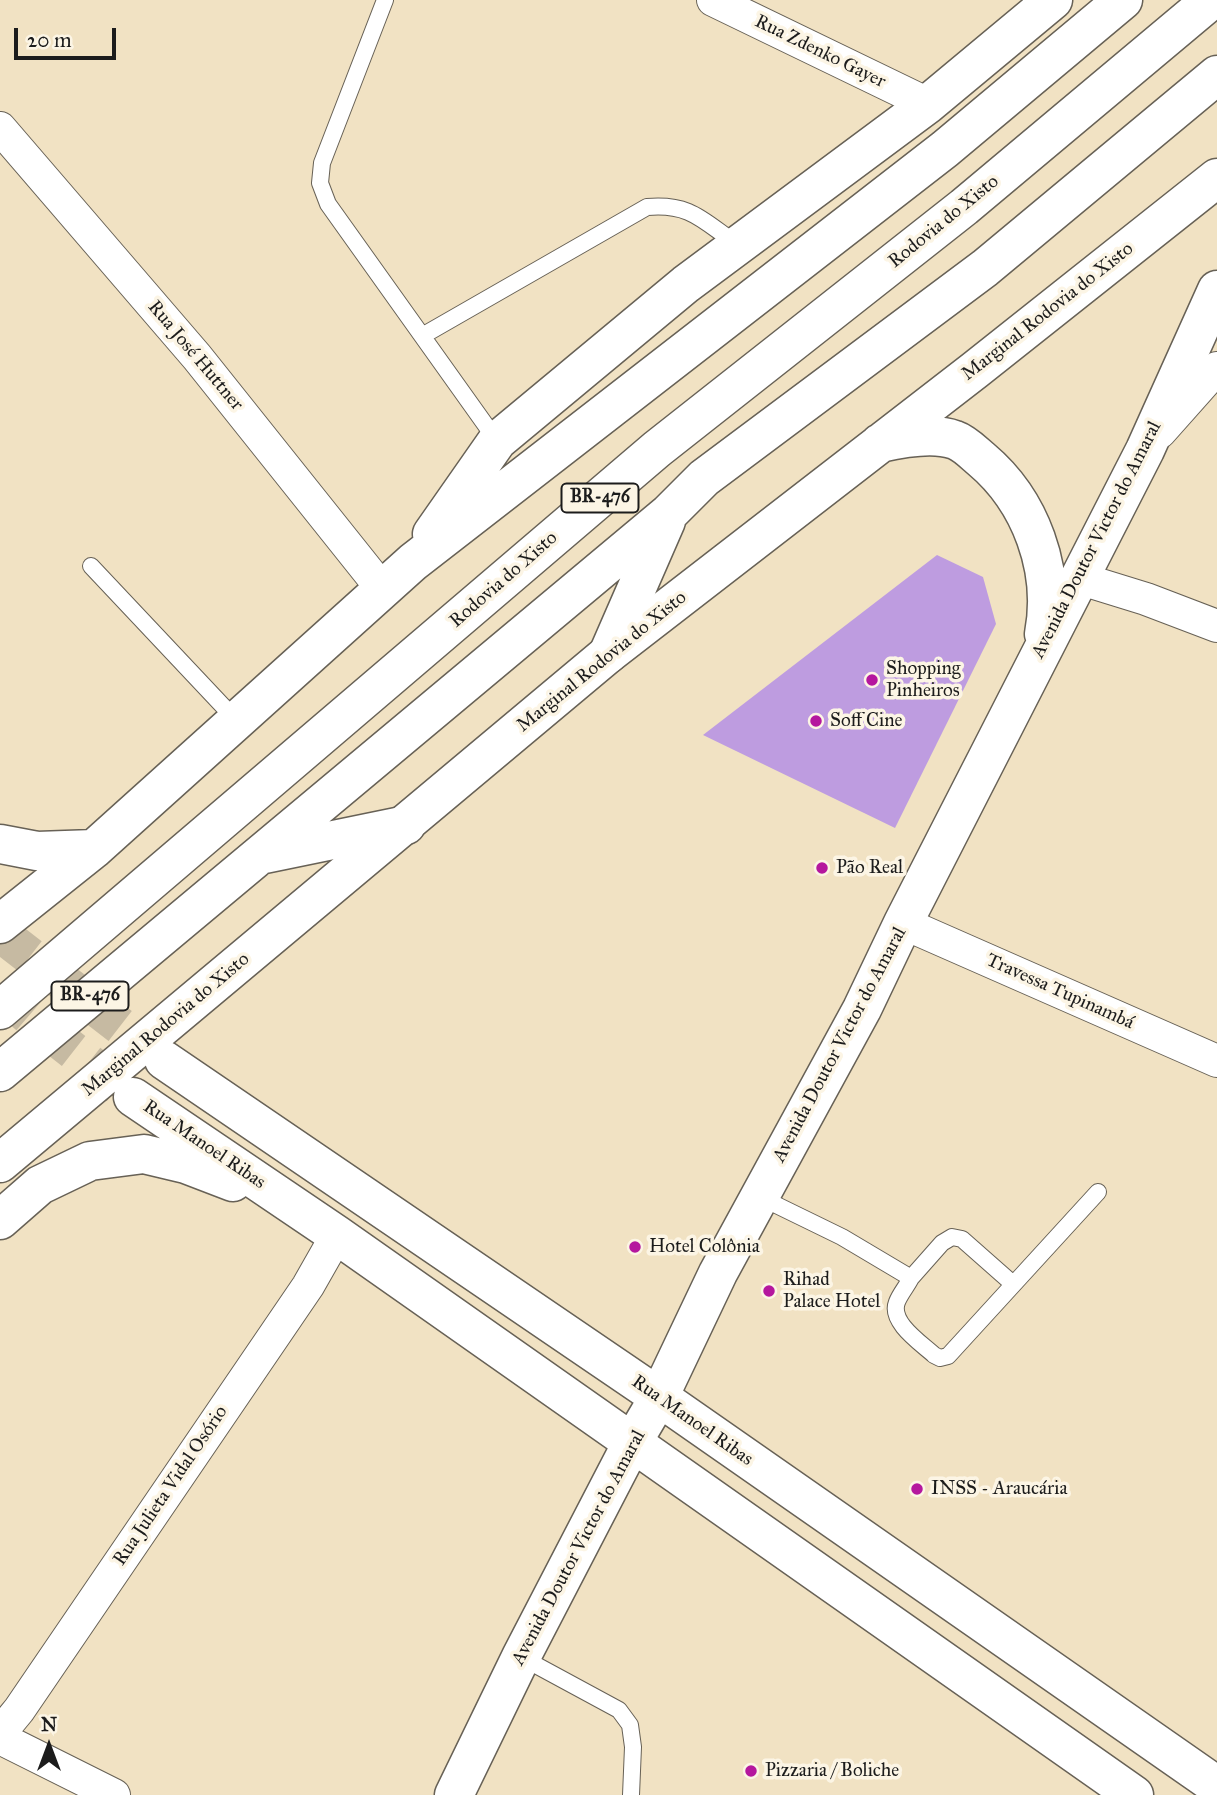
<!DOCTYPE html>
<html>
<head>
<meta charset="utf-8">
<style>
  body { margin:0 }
  #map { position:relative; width:1217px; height:1795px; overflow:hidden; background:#f1e2c3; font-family:"IM FELL Great Primer",serif }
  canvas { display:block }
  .north { position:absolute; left:14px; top:1711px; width:70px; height:70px; -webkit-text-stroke:5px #fcf5e5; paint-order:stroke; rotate:0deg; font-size:19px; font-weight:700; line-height:28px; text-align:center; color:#1c1c1c }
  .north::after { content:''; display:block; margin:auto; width:24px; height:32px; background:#1c1c1c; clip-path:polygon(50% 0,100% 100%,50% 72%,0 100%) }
  .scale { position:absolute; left:14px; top:28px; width:102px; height:32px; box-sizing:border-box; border:4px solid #1c1c1c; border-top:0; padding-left:9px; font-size:21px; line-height:24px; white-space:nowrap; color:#1c1c1c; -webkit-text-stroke:5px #fcf5e5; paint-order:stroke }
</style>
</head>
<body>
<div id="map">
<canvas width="1217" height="1795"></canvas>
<div class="north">N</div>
<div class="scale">20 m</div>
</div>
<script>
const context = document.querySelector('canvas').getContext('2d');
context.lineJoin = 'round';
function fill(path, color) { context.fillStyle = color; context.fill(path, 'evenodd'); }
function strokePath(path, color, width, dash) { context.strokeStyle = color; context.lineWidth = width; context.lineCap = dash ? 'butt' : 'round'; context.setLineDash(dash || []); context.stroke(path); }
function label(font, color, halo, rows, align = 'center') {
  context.font = font + ' "IM FELL Great Primer",serif'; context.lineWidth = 7; context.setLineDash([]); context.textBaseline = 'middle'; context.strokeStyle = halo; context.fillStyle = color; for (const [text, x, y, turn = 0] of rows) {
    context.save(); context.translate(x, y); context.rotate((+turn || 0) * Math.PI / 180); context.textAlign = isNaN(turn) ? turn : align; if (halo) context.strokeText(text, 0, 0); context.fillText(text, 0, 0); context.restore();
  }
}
const building = new Path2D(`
  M937,555L983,577L996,624L895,828L703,735Z`);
const secondaryTunnel = new Path2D(`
  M0,933L164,1060
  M0,991L29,1016L131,1096`);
const lane = new Path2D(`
  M385,0L322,163L320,183L328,204L497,441
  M422,336L647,207C691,203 703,221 738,245
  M91,566L237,721
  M760,1197L842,1237L911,1278C907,1286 900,1294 897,1302C889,1322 921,1343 934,1355L940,1358L948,1356L1098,1192
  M911,1278L942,1243L952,1237L962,1239L1013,1284
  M521,1657L619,1710L630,1725L633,1747L631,1795`);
const street = new Path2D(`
  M713,0L928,104
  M0,128L197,357L383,590
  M1160,432L1217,368
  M1078,578L1146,599L1217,626
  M903,923L1217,1061
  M0,1733L19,1710L308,1286L337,1235
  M0,1738L114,1795`);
const secondary = new Path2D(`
  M880,443C902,438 933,432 955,440C964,443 974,453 981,459C1031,501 1056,570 1044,634
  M432,534L497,441L686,284L928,104L1053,0
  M0,844L37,851L94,849
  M0,924L94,849L413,562L945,149L1123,0
  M164,1060L659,1397L1217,1786
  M133,1097L337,1235L1134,1795
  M0,1163L608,654L975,370L1217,178
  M0,1220L40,1185L90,1161L144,1154L186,1164L233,1182
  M454,1795L521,1657L632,1443L659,1397L718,1273L862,1009L903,923L1145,450L1217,290`);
const highway = new Path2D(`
  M608,654L666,521
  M265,854L406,825
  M0,1010L657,449L964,207L1211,0
  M0,1072L669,513L704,478L985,268L1217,75`);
const markers = [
  [872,680,7,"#b5179e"],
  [816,721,7,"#b5179e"],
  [822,868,7,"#b5179e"],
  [635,1247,7,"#b5179e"],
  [769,1291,7,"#b5179e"],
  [917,1489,7,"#b5179e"],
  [751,1771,7,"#b5179e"]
];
const shields = [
  [600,498,77],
  [90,996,77]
];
const shieldNames = [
  ["BR-476",600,498],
  ["BR-476",90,996]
];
const streetNames = [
  ["Rua Zdenko Gayer",820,52,26],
  ["Rodovia do Xisto",944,222,-39],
  ["Marginal Rodovia do Xisto",1048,312,-38],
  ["Rua José Huttner",195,356,50],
  ["Avenida Doutor Victor do Amaral",1097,540,-63],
  ["Rodovia do Xisto",504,580,-41],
  ["Marginal Rodovia do Xisto",602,662,-39],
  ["Travessa Tupinambá",1060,992,24],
  ["Marginal Rodovia do Xisto",166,1025,-40],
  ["Avenida Doutor Victor do Amaral",840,1045,-62],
  ["Rua Manoel Ribas",204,1145,34],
  ["Rua Manoel Ribas",692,1421,35],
  ["Rua Julieta Vidal Osório",171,1486,-56],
  ["Avenida Doutor Victor do Amaral",579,1548,-62]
];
const poiNames = [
  ["Shopping",886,669],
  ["Pinheiros",886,691],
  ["Soff Cine",830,721],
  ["Pão Real",836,868],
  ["Hotel Colônia",649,1247],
  ["Rihad",783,1280],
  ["Palace Hotel",783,1302],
  ["INSS - Araucária",931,1489],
  ["Pizzaria / Boliche",765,1771]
];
fill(building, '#be9ce0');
strokePath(secondaryTunnel, '#c6baa2', 38, [38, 19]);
strokePath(lane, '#676156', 18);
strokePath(street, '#676156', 34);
strokePath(secondary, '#676156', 41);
strokePath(highway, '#676156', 41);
strokePath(lane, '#fff', 16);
strokePath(street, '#fff', 32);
strokePath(secondary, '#fff', 38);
strokePath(highway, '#fff', 38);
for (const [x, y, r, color] of markers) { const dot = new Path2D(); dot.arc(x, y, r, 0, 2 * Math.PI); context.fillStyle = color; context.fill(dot); strokePath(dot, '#fcf5e5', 2.5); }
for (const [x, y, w] of shields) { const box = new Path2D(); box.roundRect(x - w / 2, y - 14.5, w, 29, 5); context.fillStyle = '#fcf5e5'; context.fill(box); strokePath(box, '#1c1c1c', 2); }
label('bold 18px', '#1c1c1c', null, shieldNames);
label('19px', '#1c1c1c', '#fcf5e5', streetNames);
label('19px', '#1c1c1c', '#fcf5e5', poiNames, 'left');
</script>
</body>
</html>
